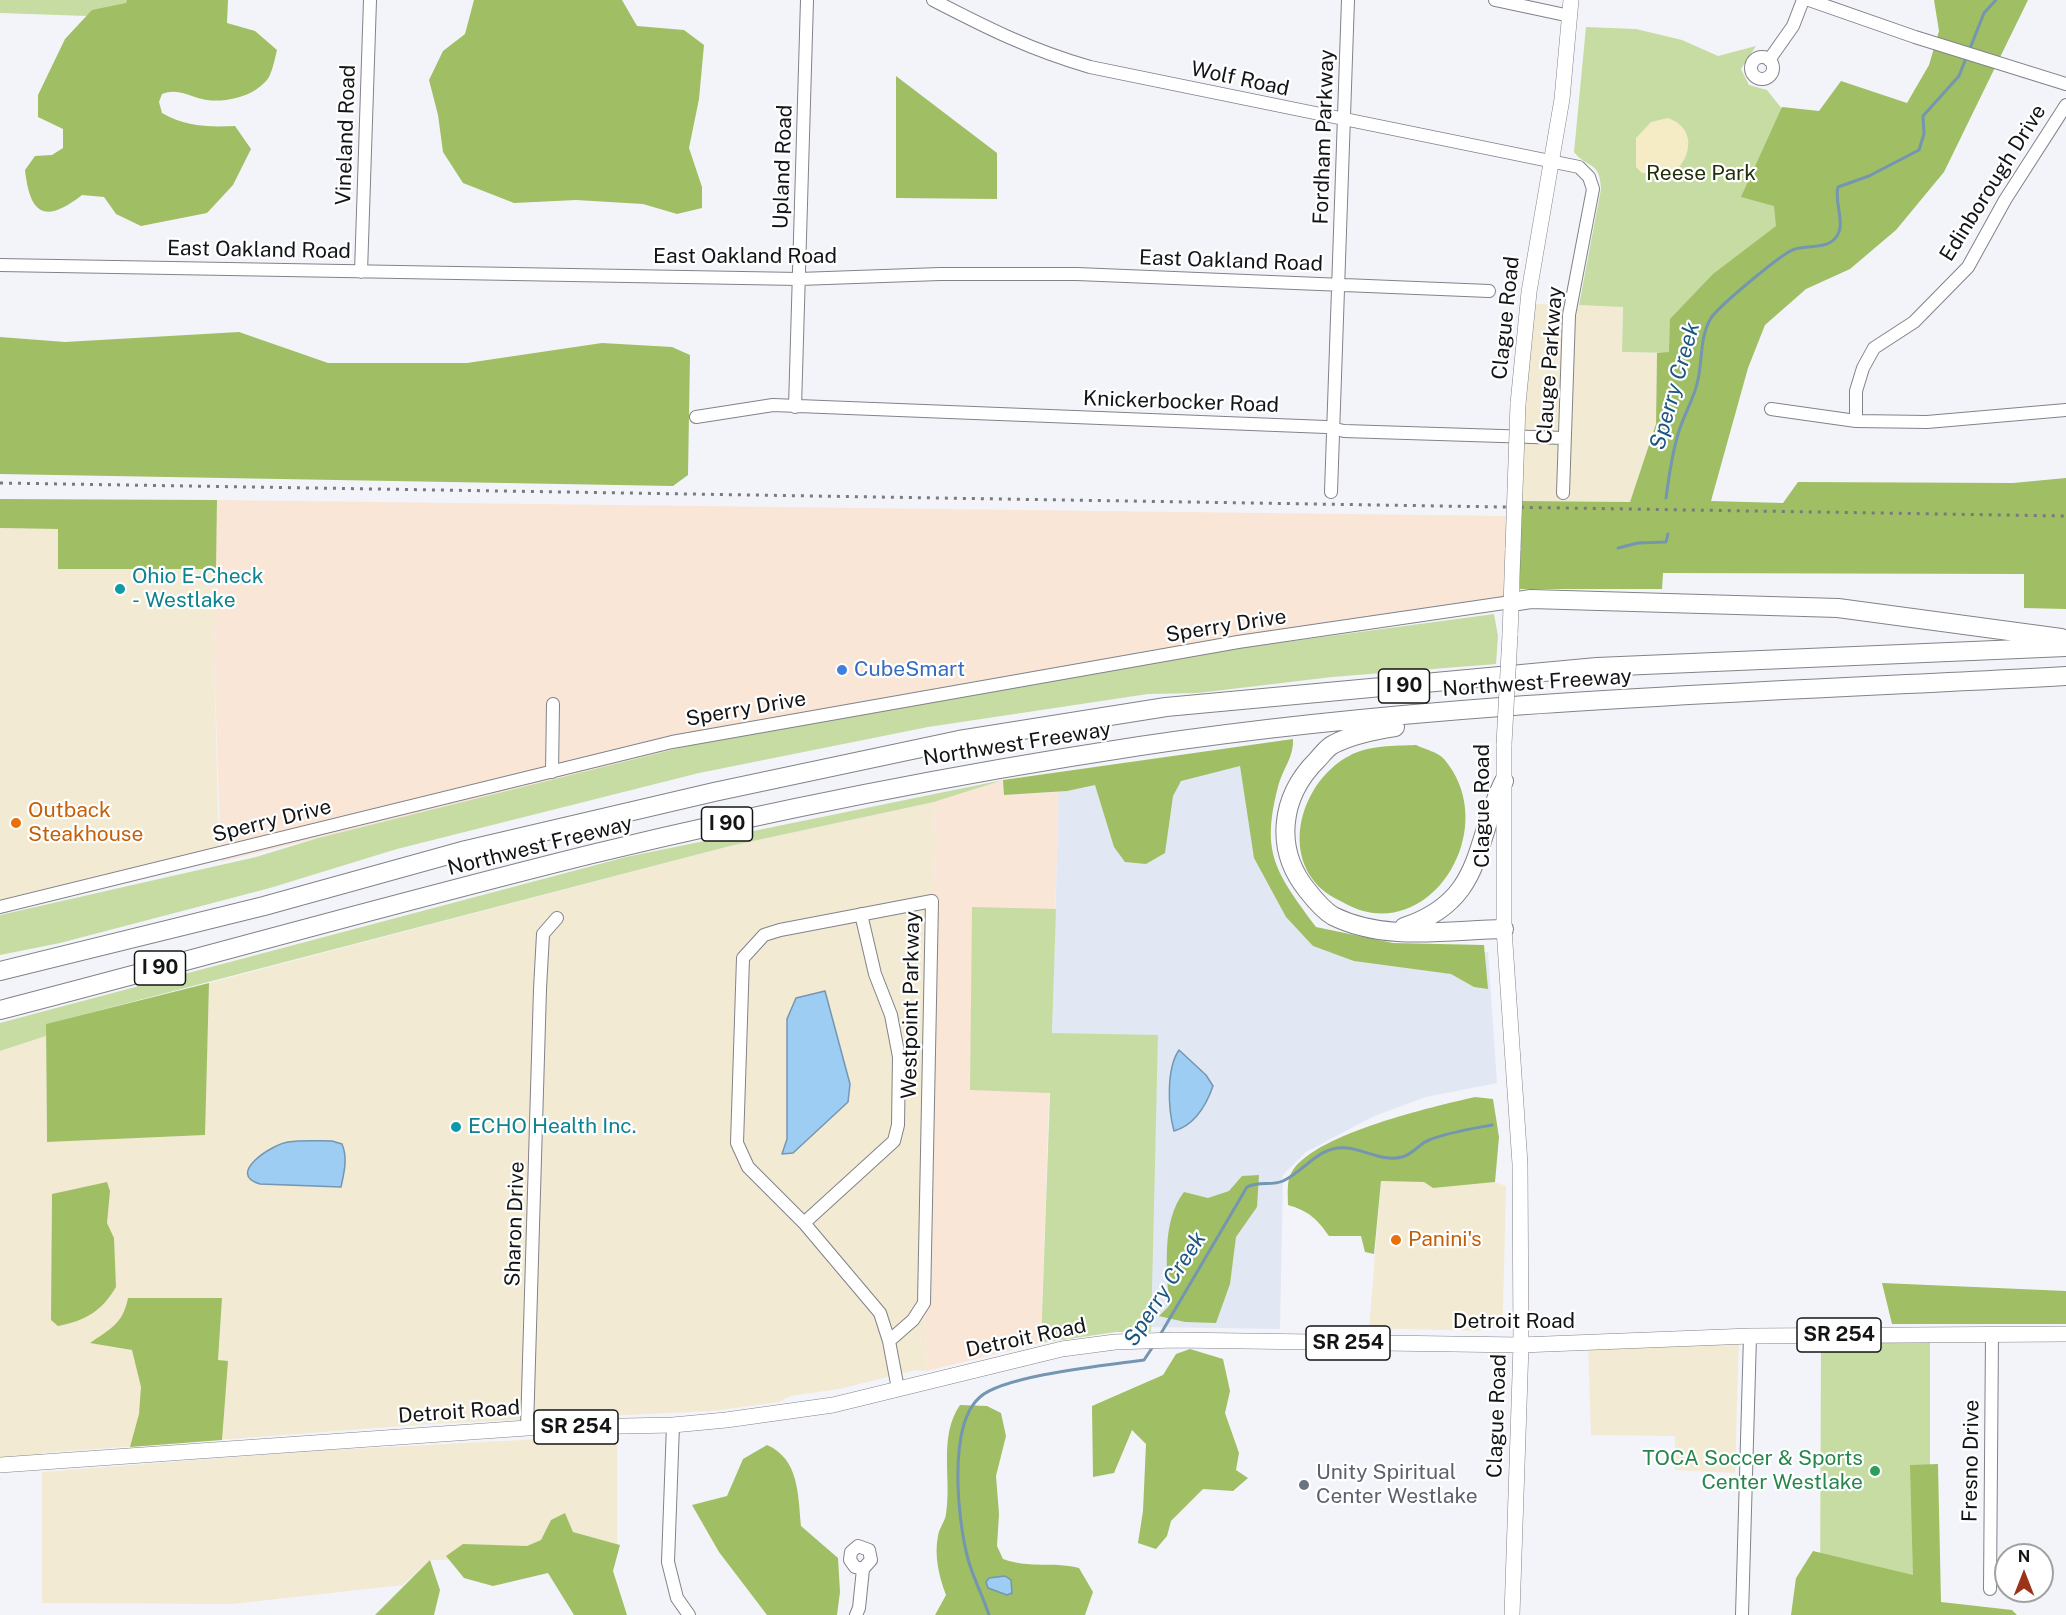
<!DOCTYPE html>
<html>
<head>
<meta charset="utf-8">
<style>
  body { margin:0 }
  #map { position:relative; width:2066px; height:1615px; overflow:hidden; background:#f2f4fa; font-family:"Public Sans",sans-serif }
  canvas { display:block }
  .north { position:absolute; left:1994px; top:1543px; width:60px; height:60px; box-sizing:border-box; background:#fff; border:2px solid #a1a1a2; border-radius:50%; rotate:0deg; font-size:16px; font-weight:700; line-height:24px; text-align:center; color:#131416 }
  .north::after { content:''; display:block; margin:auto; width:21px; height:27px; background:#9b3318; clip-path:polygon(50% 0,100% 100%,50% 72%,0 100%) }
</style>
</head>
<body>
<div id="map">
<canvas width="2066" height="1615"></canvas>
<div class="north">N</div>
</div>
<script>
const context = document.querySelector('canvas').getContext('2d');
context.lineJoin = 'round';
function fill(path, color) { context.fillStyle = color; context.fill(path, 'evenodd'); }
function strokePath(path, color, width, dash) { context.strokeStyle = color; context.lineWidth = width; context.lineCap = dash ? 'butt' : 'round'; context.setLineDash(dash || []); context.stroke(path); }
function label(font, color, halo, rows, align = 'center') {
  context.font = font + ' "Public Sans",sans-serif'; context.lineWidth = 4.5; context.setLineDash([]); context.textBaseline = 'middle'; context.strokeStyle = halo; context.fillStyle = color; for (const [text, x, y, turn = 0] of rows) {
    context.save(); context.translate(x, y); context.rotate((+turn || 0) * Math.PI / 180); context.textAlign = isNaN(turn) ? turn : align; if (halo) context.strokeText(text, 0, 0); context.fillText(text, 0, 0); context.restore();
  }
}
const commercial = new Path2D(`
  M1533,304L1623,306L1622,352L1657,353L1656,424L1630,502L1520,501Z
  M0,528L58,529V569H216L214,657L219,852L0,904Z
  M934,802L935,844L924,1303L927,1371L916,1370L839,1389L791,1396L779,1402L713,1411L430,1424L42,1453L41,1456L0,1460V1051L46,1036L47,1142L204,1135L209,983L730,846Z
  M1381,1181L1424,1182L1433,1188L1495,1182L1506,1186L1503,1310L1501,1322L1496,1327L1478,1331L1369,1328Z
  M1739,1337L1735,1473L1675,1470V1436L1591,1435L1588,1343Z
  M617,1435V1544L573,1532L565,1513L551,1520L541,1540L527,1547L463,1544L447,1556L450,1560H430L403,1585L232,1604L42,1603V1472L312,1451Z`);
const industrial = new Path2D(`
  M217,500L1510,516L1508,600L687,746L221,862L214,657Z
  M1003,780L1005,795L1059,792L1041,1343L927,1371L924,1303L935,844L934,802Z`);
const built = new Path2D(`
  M1257,756L1258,840L1303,927L1394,955L1488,952L1497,1083L1426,1097L1372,1117L1306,1152L1283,1175L1280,1329L1149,1327L1158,1036L1052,1034L1059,784Z`);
const green = new Path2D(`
  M0,0H147L146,18L0,13Z
  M1586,27L1636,29L1682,40L1718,56L1756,46L1741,69L1749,85L1767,90L1798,129L1847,167L1669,353L1622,352L1623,307L1579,305L1601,189C1600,160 1587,169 1574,152Z
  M1494,614L1498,636L1496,664L1332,677L1198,693L1148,694L928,727L699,773L397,849L270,888L60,943L0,955V915L256,857L318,838L687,746L1233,649Z
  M1003,780L934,802L730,846L47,1024L46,1036L0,1051V1023L41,1012L626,857Z
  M972,907L1056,909L1052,1033L1158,1035L1151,1332H1116L1041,1343L1050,1093L970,1090Z
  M1930,1335V1606H1820L1821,1336Z`);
const forest = new Path2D(`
  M127,0H228L227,23L255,31L277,50C275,58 273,69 269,77C256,97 223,104 202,99C187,95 176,88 162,94L159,102L162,113C186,127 208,127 235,126L251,149L233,185L207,213L141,226L116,214L104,197L82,195C45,224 30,215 25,170L35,156L52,155L63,148V129L38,117V95L65,39L92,10L126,3Z
  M474,0H622L637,26L684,30L704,45L699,99L689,148L702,187V208L677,214L643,204L576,200L514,203L463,183L443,152L438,115L429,80L443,51L465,34Z
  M1934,0H2028L1944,172L1896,230L1850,269L1806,289L1765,325L1748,368L1711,501L1783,503L1798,482L2013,483L2066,478V609L2024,608V574L1663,573L1662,589H1520V501L1630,502L1656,424L1657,353L1669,352L1670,319L1713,274L1776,226L1774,206L1741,197L1782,107L1819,111L1841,81L1907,103L1929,65L1939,31Z
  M896,76L997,153V199L896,198Z
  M239,332L328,363H467L602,343L672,347L690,355L688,475L673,486L0,474V337L65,342Z
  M0,499L217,500L216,569H58V529L0,528Z
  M1293,739C1294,756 1284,767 1279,783C1260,853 1275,871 1316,927L1393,943L1484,945L1488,989L1474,987L1451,974L1354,961L1313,946L1286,917L1254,858L1240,766L1181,781L1173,796L1165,853L1146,864L1125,862L1114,847L1095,785L1067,791L1004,795L1003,780Z
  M1416,745C1424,749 1438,752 1444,759C1504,829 1428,948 1346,904C1331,896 1320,891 1311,877C1284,836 1309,777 1349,756C1368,745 1395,746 1416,745Z
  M209,983L205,1135L47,1142L46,1024Z
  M1475,1097L1493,1099L1499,1137L1495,1182L1433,1188L1424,1182L1381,1181L1374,1254L1365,1252L1361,1236H1329C1317,1219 1309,1211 1288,1205C1288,1193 1286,1180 1293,1170C1318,1133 1432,1107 1475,1097Z
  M1259,1175L1257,1207L1236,1237L1230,1284L1216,1323L1185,1322L1159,1316L1169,1306C1167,1271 1161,1221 1184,1192L1208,1198L1229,1191L1242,1176Z
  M107,1182L110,1191L107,1223L114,1238L116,1287C102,1311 85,1321 58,1326L51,1320L52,1194Z
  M1882,1283L2066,1291V1324H1892Z
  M128,1298H222L218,1360L228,1361L222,1440L130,1447L139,1414L141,1387L132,1350L90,1343C110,1329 123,1324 128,1298Z
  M1190,1349L1223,1359L1230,1391L1225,1413L1239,1453L1236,1470L1248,1478L1233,1491L1203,1489L1171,1521L1167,1536L1156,1549L1138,1543L1143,1511L1146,1444L1132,1430L1114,1473L1093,1477L1092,1406L1163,1375L1176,1354Z
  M960,1405L987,1406L1001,1413L1006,1436L996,1476L999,1514L997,1546L1003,1559C1032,1569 1050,1561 1079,1568L1093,1592L1085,1615H935L946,1595C939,1577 934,1555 938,1536C939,1528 945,1522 946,1514C952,1478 938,1437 960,1405Z
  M767,1445C799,1459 798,1494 801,1526L838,1558L840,1592L837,1615H767L719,1552L692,1505L727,1496L743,1459Z
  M1938,1464L1941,1602L2012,1610L2017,1615H1791L1796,1578L1813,1551L1913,1575L1910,1465Z
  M565,1513L573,1532L620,1545L613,1571L627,1615H574L548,1573L493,1586L464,1578L446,1556L463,1544L527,1546L541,1540L551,1520Z
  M430,1560L440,1590L434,1615H375Z`);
const sand = new Path2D(`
  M1668,118C1695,127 1693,156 1674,172L1642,173L1636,167V138L1651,122Z`);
const water = new Path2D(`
  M825,991L850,1084L848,1102L793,1153L782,1154L787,1139V1019L796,998Z
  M1179,1050L1206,1075L1213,1086C1206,1106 1195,1125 1174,1131C1168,1109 1166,1069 1179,1050Z
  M332,1141L342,1144C348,1158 344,1173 341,1187L260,1184C225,1174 273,1144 288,1142C302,1140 317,1141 332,1141Z
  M1005,1576L1011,1580L1012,1593L1007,1595L988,1588L986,1582L989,1578Z`);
const stream = new Path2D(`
  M1969,51L1984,13L1996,0
  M1666,498C1669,475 1672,453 1679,431C1684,415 1693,400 1697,384C1703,362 1699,338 1711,318C1718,307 1783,252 1795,249C1811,244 1831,251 1839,232C1844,219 1834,201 1838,187L1869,176L1919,150L1924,134L1923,116L1959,76L1966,58
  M1618,548L1638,543L1666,542L1668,534
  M1160,1335L1247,1187C1259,1181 1272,1186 1283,1181C1306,1170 1319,1145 1347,1148C1366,1150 1383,1162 1402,1157C1412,1155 1419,1144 1429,1140C1449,1132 1470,1129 1492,1125
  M989,1615C983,1596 973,1578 968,1559C958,1522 947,1425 980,1397C1005,1375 1109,1365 1144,1360L1154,1345`);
const minor = new Path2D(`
  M933,0C987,28 1031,50 1090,67L1579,167L1589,177L1593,189L1569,315L1563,493
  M1495,0L1570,16
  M1809,0L1915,37L2066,84
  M1751 68a11 11 0 1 1 22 0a11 11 0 1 1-22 0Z
  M1769,60L1793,26L1803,0
  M0,265L799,279L940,274H1077L1489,291
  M361,272L370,0
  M795,407L807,0
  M1771,409L1856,421L1927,422L2066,410
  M696,417L773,405L1326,427L1344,431L1564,438
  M1856,421V391L1863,368L1874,348L1914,322L1968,267L2005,200L2066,105
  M1331,492L1348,0
  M552,772L553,704
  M0,907L672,742L1238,642L1511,602
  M804,1223L894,1141L898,1125L899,1057L891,1015L875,974L861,914
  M889,1341L913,1320L924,1303L932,901L780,930L764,935L743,958L737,1143L748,1167L804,1223L880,1313L889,1341L898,1389
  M673,1425L668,1562L677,1598L689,1615
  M527,1428L540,989L543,934L557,918
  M1990,1589L1992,1334
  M856,1615L859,1608L863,1569L871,1560L869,1550L858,1546L851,1552L850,1560L855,1567L863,1569
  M1742,1615L1750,1336`);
const major = new Path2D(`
  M1518,404L1529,292L1562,99L1571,0
  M1510,635L1513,548
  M1504,744V929L1520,1164L1521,1345L1512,1615
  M0,1465L527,1428L673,1425L726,1420L833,1405L1062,1349L1115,1342L1175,1340L1521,1345L1750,1336L2066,1334`);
const highway = new Path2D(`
  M1511,602L1531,599L1838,608L2061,638
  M1395,727C1375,730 1351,735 1334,744C1327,747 1322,755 1317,760C1280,797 1274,849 1307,890C1314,899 1323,910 1333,916C1385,942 1448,930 1504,929
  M1404,927C1485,900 1473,843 1504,781
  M0,971L264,906L466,850L714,792L959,740L1166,707L1597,667L2066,647
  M0,1010C197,959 394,903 592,854C773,810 956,774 1140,746C1446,700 1757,693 2066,676`);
const rail = new Path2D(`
  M0,483L2066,516`);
const majorBridge = new Path2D(`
  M1513,548L1518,404
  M1504,744L1510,635`);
const markers = [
  [120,589,6,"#0f9aa8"],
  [842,670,6,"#3f7fe0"],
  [16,823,6,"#e8710a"],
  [456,1127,6,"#0f9aa8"],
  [1396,1240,6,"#e8710a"],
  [1875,1471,6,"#2e9e5b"],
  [1304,1485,6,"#6b7280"]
];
const shields = [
  [1404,686,51],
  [727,824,51],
  [160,968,51],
  [1839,1335,84],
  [1348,1343,84],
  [576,1427,84]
];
const shieldNames = [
  ["I 90",1404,686],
  ["I 90",727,824],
  ["I 90",160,968],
  ["SR 254",1839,1335],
  ["SR 254",1348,1343],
  ["SR 254",576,1427]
];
const streetNames = [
  ["Wolf Road",1240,79,12],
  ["Vineland Road",346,135,-88],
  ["Fordham Parkway",1324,137,-88],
  ["Upland Road",783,167,-88],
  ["Edinborough Drive",1993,183,-58],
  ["East Oakland Road",259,250,1],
  ["East Oakland Road",745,257],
  ["East Oakland Road",1231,261,2],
  ["Clague Road",1506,318,-84],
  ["Clauge Parkway",1550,365,-86],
  ["Knickerbocker Road",1181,402,2],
  ["Sperry Drive",1226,626,-9],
  ["Northwest Freeway",1537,683,-4],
  ["Sperry Drive",746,709,-10],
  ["Northwest Freeway",1017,744,-9],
  ["Clague Road",1483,806,-90],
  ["Sperry Drive",272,821,-14],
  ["Northwest Freeway",540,846,-14],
  ["Westpoint Parkway",911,1005,-89],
  ["Sharon Drive",515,1224,-88],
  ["Detroit Road",1514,1322],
  ["Detroit Road",1026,1338,-12],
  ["Detroit Road",459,1412,-4],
  ["Clague Road",1497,1416,-88],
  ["Fresno Drive",1971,1461,-89]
];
const parkNames = [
  ["Reese Park",1701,174]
];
const cultureNames = [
  ["Ohio E-Check",132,577],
  ["- Westlake",132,601],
  ["ECHO Health Inc.",468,1127]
];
const shopNames = [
  ["CubeSmart",854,670]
];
const foodNames = [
  ["Outback",28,811],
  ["Steakhouse",28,835],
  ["Panini's",1408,1240]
];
const leisureNames = [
  ["TOCA Soccer & Sports",1863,1459],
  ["Center Westlake",1863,1483]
];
const worshipNames = [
  ["Unity Spiritual",1316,1473],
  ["Center Westlake",1316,1497]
];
const waterNames = [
  ["Sperry Creek",1675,386,-74],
  ["Sperry Creek",1165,1289,-57]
];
fill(commercial, '#f3ead4');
fill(industrial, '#fae6d7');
fill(built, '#e1e8f3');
fill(green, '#c7dca3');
fill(forest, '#a0be63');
fill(sand, '#f5ebc5');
fill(water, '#9ecdf4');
strokePath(water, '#7496b1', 1.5);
strokePath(stream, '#7496b1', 3);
strokePath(minor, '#818388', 14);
strokePath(major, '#818388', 16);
strokePath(highway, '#818388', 20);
strokePath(minor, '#fff', 12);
strokePath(major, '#fff', 15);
strokePath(highway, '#fff', 18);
strokePath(rail, '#797a7e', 3, [3, 6]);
strokePath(majorBridge, '#818388', 16, []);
strokePath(majorBridge, '#fff', 15);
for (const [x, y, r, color] of markers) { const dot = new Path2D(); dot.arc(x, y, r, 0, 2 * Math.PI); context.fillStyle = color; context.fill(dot); strokePath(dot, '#fff', 2); }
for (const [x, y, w] of shields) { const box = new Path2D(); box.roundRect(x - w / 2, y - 17, w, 34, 4.5); context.fillStyle = '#fff'; context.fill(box); strokePath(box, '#131416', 1.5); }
label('bold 20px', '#131416', null, shieldNames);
label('21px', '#131416', '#fff', streetNames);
label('21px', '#232f08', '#fff', parkNames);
label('21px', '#0d838f', '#fff', cultureNames, 'left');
label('21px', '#366cbe', '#fff', shopNames, 'left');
label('21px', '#c56008', '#fff', foodNames, 'left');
label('21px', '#27864d', '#fff', leisureNames, 'right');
label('21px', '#5b616d', '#fff', worshipNames, 'left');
label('italic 22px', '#1c5782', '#fff', waterNames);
</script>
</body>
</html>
